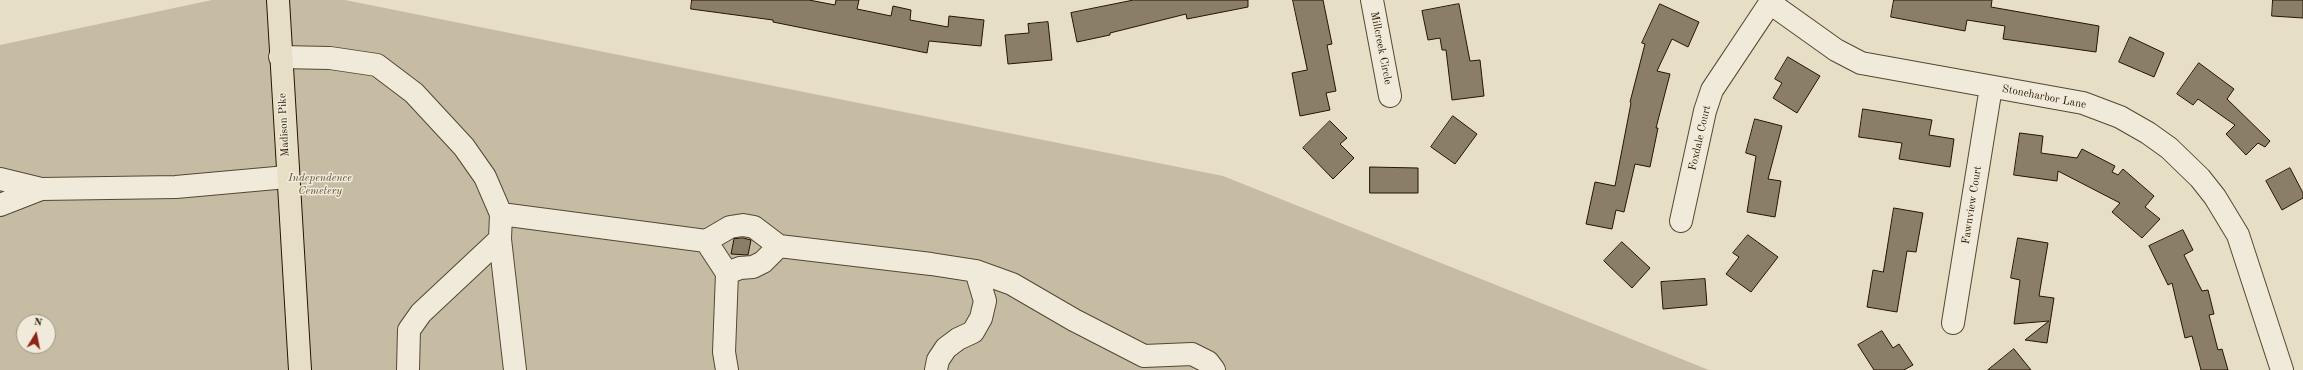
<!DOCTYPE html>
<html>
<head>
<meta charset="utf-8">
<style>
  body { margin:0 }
  #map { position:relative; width:2303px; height:370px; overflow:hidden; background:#e7dfc5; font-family:"Old Standard TT",serif }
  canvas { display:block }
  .north { position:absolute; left:16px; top:314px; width:40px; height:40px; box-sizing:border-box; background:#efead9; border:1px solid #9f9482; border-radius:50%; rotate:10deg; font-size:11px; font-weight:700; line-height:16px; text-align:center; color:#271400 }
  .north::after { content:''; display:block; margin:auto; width:14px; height:18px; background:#8f2418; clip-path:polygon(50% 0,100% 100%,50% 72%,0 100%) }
</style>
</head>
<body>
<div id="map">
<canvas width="2303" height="370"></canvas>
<div class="north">N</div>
</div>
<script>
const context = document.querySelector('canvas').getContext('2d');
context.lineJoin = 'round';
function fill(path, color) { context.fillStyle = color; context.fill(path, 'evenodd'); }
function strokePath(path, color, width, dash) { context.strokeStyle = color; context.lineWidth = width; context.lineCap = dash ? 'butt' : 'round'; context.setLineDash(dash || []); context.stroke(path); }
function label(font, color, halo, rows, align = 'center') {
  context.font = font + ' "Old Standard TT",serif'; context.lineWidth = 3; context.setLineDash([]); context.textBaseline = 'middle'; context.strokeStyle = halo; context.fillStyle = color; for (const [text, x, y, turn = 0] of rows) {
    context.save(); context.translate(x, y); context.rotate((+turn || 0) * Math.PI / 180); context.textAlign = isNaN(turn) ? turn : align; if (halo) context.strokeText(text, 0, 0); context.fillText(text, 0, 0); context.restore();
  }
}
const green = new Path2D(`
  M212,0H345L1223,176L1709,370H0V45ZM24,322H48V346H24Z`);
const building = new Path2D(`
  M692,0H809L835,5L836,0H859L857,9L891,16L893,6L911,10L910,20L948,27L949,16L984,20L981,46L929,41L927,53L773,22V20L691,9Z
  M1134,0H1248V7L1187,19L1186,14L1110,33V35L1077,42L1071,13Z
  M1293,0H1323L1332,44L1327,45L1336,91L1326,93L1330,110L1300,116L1292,73L1307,70Z
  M1894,0H1992L1991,7L2099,26L2096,52L2003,39L2005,26L1967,20L1965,31L1891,17Z
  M2273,0H2303V18L2272,16Z
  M1459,4L1470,61L1480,60L1484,96L1452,100L1446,50H1442L1440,38L1428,40L1422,11Z
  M1660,4L1699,22L1688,47L1672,39L1657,71L1670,74L1656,128H1658L1650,167L1635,164L1624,212L1616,210L1612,229L1586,224L1595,182L1615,186L1631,103L1630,102L1645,44L1642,43Z
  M1048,22L1052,60L1008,64L1005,35L1029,33L1028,24Z
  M2130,37L2164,53L2154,77L2119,62Z
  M1788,57L1820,76L1797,113L1773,98L1782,83L1775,79Z
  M2199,63L2234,89L2227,99L2270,141L2265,147L2258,143L2246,155L2226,134L2235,125L2198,99L2193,105L2177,94Z
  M1863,109L1932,120L1929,135L1954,139L1950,167L1899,159L1902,143L1859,137Z
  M1453,116L1477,134L1455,164L1431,147Z
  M1755,119L1782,126L1768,179L1781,181L1775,217L1747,212L1756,156L1746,153Z
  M1330,121L1347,138L1340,144L1354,158L1333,179L1303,148Z
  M2020,133L2043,136L2041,153L2077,158L2082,149L2115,166L2112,172L2118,175L2123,169L2154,196L2145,207L2160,219L2142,238L2112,212L2120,203L2058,171L2057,181L2014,175Z
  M1370,167L1418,168V193H1370Z
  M2290,168L2303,193V198L2282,210L2266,181Z
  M1894,208L1923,213L1916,252L1907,251L1897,312L1867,307L1873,270L1883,272Z
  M2183,230L2193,250L2184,255L2202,291L2208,290L2214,314L2209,315L2218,350L2222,349L2228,370H2201L2192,336L2185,338L2172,283L2168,285L2149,246Z
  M1748,235L1778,257L1751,292L1726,274L1739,257L1733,253Z
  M743,238L751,240L748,255L731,254L734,239Z
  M2018,238L2048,243L2039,296L2054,298L2047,343L2025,340L2049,321L2014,324L2020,280L2011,278Z
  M1622,242L1650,268L1632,288L1604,261Z
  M1705,279L1707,305L1663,309L1661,282Z
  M1882,331L1893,348L1899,344L1913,365L1904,370H1874L1858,345Z
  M2014,349L2031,370H1988Z`);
const minor = new Path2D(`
  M1372,0L1390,96
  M1770,3L1836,50L1861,63L2083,103L2120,117L2148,133L2169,148L2200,178L2215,197L2238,235L2282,370
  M280,57L330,58L377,65L414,93L464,147L485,177L501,214L500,239L515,370
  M0,179L41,189L176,187L287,177
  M0,205L41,189
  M501,214L706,241L730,227L743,225L754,227L779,246L931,264L976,271L985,301L981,318L973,332L958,339L946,348L938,360L936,370
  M1681,221L1705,111L1712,90L1772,0
  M706,241L727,273L740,268L753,267L763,262L779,246
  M976,271L1012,284L1074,320L1144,356L1192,354L1208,362L1214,370
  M1953,323L1991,87
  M408,370L409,330L421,313L500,239
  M727,370L724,352L727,273`);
const major = new Path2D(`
  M278,0L300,370`);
const streetNames = [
  ["Millcreek Circle",1381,48,79],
  ["Stoneharbor Lane",2044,97,11],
  ["Madison Pike",284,125,-93],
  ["Foxdale Court",1700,138,-77],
  ["Fawnview Court",1972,205,-81]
];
const parkNames = [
  ["Independence",320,178],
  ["Cemetery",320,191]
];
fill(green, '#c6bca4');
fill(building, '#8b7e66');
strokePath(building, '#271400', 1);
strokePath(minor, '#574731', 24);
strokePath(major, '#271400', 24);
strokePath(minor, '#efead9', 22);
strokePath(major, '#e7dfc5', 22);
label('11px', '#271400', '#efead9', streetNames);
label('italic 11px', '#5f4f39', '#efead9', parkNames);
</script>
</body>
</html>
